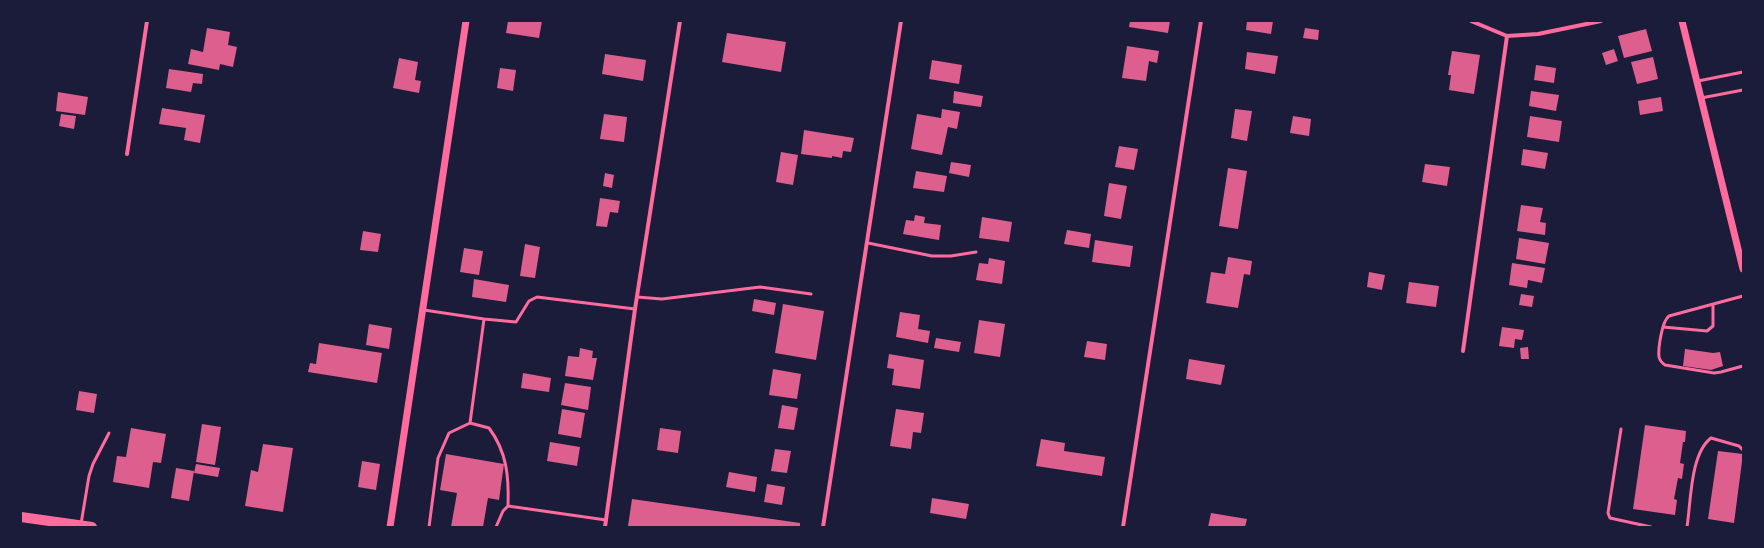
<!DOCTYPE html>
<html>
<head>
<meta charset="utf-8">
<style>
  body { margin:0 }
  #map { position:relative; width:1764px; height:548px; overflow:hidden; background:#1b1b3a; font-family:Montserrat,sans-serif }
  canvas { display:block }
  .frame { position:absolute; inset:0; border:22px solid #1b1b3a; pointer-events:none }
</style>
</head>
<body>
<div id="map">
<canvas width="1764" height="548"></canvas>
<div class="frame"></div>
</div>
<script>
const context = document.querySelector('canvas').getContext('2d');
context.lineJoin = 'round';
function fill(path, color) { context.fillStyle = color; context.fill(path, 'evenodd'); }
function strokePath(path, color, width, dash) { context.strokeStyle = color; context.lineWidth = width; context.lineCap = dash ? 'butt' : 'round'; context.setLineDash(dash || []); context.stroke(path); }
const building = new Path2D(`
  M508,21H542L539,38L506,33Z
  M1130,21H1170L1168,33L1129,27Z
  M1247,21H1273L1271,34L1246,30Z
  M207,28L230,32L228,45L237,47L233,67L220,64L219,70L188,64L191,49L203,52Z
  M1305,28L1319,30L1318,40L1303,38Z
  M1646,29L1652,51L1624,58L1618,36Z
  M727,33L786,42L781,72L722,62Z
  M1127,46L1159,51L1157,63L1149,61L1146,81L1122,78Z
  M1614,49L1618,61L1606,65L1602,53Z
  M1452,51L1480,55L1474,94L1449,90L1451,75H1448Z
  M1247,52L1278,56L1275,74L1245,69Z
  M605,54L646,60L643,81L602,74Z
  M1653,57L1658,79L1637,84L1631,62Z
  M399,58L418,62L415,80L421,81L419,93L393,88Z
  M932,60L962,65L959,84L929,79Z
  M1536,65L1556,68L1554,83L1534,80Z
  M500,68L516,70L513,91L497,88Z
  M169,69L203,74L202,84L193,83L191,92L166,88Z
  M954,91L983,96L981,107L953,103Z
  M1531,91L1559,95L1556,111L1529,106Z
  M58,92L88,97L85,115L56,111Z
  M1661,97L1663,111L1640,115L1638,101Z
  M162,108L205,115L200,143L184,140L186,128L159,124Z
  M942,109L960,112L957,129L948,127L942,155L911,149L917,114L941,118Z
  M1235,109L1252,111L1247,141L1231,138Z
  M61,114L76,116L74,129L59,126Z
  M604,114L627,117L624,142L600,139Z
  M1293,116L1311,119L1309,136L1290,133Z
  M1530,116L1562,121L1559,142L1527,137Z
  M804,130L854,138L851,152L843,151L842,158L832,156V158L801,154Z
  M1119,146L1138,149L1134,170L1115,167Z
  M1523,149L1548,153L1545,169L1521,165Z
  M781,152L798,155L793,185L776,182Z
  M951,162L971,165L969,177L949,173Z
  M1425,164L1450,167L1447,186L1422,182Z
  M1228,168L1247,171L1238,229L1219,226Z
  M916,171L947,176L944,192L913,188Z
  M605,173L614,175L612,188L603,186Z
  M1109,183L1127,186L1121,219L1104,216Z
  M600,198L620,201L618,213L610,212L607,227L596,226Z
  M1521,205L1543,208L1540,222L1546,223L1545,235L1517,231Z
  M915,215L925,217L924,223L941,225L939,240L903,234L906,220L914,221Z
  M982,217L1012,222L1009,242L979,238Z
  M1067,230L1091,234L1089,248L1064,244Z
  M363,231L381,234L378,252L360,250Z
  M1519,238L1549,243L1545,264L1516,259Z
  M1095,240L1133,246L1130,267L1092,262Z
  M525,244L540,247L535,278L520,276Z
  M464,248L483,251L479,275L460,272Z
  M1228,257L1252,261L1250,275L1244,274L1238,308L1206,303L1211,272L1225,274Z
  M989,258L1005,261L1002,284L976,280L979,263L988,264Z
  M1512,263L1545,268L1542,283L1528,280L1527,288L1509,285Z
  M1369,272L1385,275L1382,290L1367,287Z
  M474,279L509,285L506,302L472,297Z
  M1409,282L1439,286L1436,307L1406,303Z
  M1521,294L1534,296L1532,307L1519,305Z
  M754,299L776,303L774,315L752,311Z
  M783,304L824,311L816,360L775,353Z
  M900,312L920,315L918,329L930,331L928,343L896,337Z
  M979,320L1005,324L1000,357L974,353Z
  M369,324L392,328L389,349L366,345Z
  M1502,327L1524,330L1522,340L1515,339L1514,348L1499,346Z
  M936,338L961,342L959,352L934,348Z
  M1087,341L1107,344L1105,360L1084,357Z
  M319,343L382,353L377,383L308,372L310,363L316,364Z
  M1528,347L1529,359H1521L1520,348Z
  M580,348L593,351L592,358H597L593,380L565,376L568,356L579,357Z
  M1685,349L1713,353L1720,352L1723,366L1711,370L1683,366Z
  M889,354L924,360L920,389L892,385L894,369L887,368Z
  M1189,359L1225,365L1221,385L1186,379Z
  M773,369L801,374L797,399L769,395Z
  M523,373L551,378L549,392L521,388Z
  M565,383L591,387L588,410L561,405Z
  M79,391L97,394L94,413L76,410Z
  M782,405L798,408L794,430L778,428Z
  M562,409L585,413L581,438L558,434Z
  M896,409L924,413L921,433L913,432L911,449L890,446Z
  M202,424L221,427L215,465L196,462Z
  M1645,425L1686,431L1685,442H1683L1680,463L1684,464L1682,479L1678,478L1674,499L1677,500L1675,515L1633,509Z
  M131,428L166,434L161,463L153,462L149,488L113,482L117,456L126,457Z
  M660,428L681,431L678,453L657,450Z
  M1041,439L1065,443L1064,451L1105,457L1102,476L1036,466Z
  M550,442L580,447L577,466L547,461Z
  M263,444L293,448L283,512L245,506L251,470L258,472Z
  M775,449L791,451L787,473L771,471Z
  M1718,451L1743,454L1734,523L1708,519Z
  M446,454L504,464L499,500L488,498L483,527H451L457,493L440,490Z
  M362,461L380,464L376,490L358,487Z
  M196,464L220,468L218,477L194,473Z
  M176,468L194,471L189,501L171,498Z
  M729,472L757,477L755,492L726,487Z
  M767,484L785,487L782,505L764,502Z
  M932,498L969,504L966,519L930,513Z
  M632,499L800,523V527L628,526Z
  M1211,513L1247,519L1245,527H1208Z`);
const service = new Path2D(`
  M1698,81L1743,72
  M1701,98L1743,90
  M868,243L932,256H951L976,252
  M1743,296L1669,316C1662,321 1658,348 1659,357C1660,361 1662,363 1665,365L1714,373L1721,372L1743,366
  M637,297L662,299L760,287L811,294
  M424,310L484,319L470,423
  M484,319L516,322L529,301L537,297L635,309
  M1663,327L1707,331L1713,326V305
  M1621,429L1608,513L1610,518L1651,527
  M508,506L606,520
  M81,524L89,476L93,464L109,433
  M429,527L438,458L449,433L470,423L489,428C507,452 509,477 508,506L503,511L496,527
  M1687,527C1691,502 1690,454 1711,438L1739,446L1743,450`);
const minor = new Path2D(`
  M1471,21L1507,36L1538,34L1601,21
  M127,154L147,21
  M1463,351L1507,36
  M605,527L635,309L680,21
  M823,527L901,21
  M1123,527L1201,21`);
const tertiary = new Path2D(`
  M1682,21L1743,269
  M390,527L466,21`);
const primary = new Path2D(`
  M21,517L92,527`);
fill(building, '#dd5f8e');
strokePath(service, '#ff6b9d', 3);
strokePath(minor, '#ff6b9d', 4);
strokePath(tertiary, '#ff6b9d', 7);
strokePath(primary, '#ff6b9d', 10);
</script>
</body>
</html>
